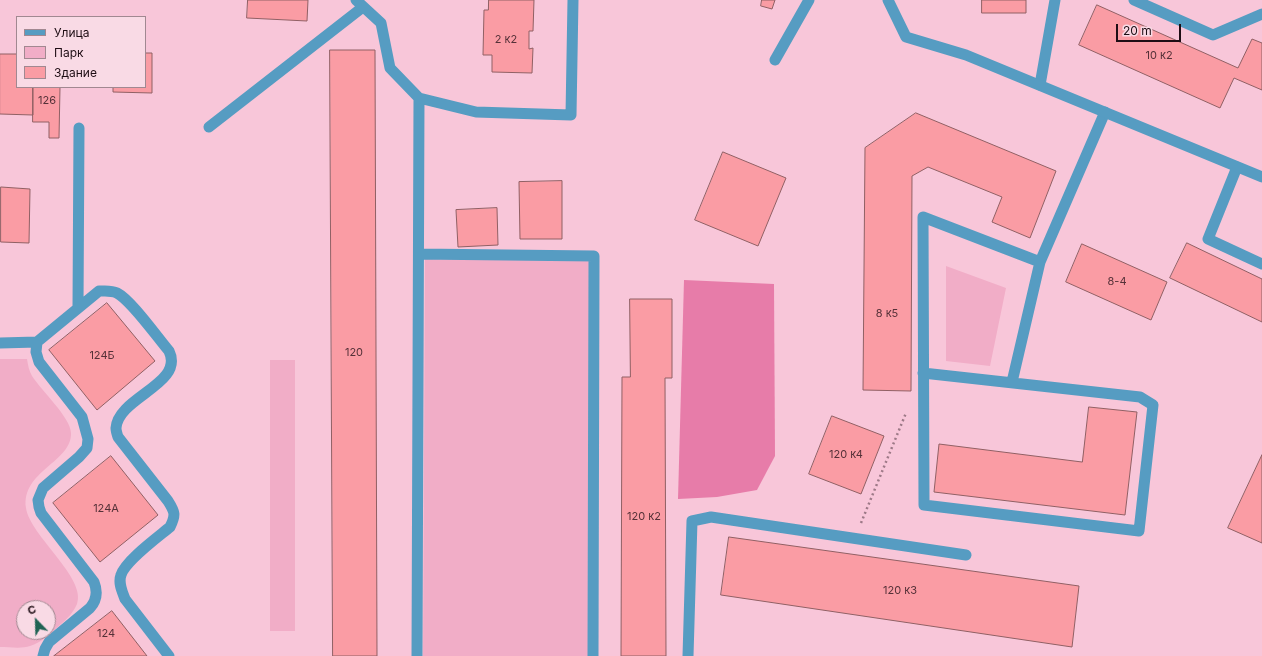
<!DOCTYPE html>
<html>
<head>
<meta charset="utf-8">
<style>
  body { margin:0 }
  #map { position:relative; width:1262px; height:656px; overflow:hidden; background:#f8c6d9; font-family:Inter,sans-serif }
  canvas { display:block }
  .legend { position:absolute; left:16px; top:16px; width:130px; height:72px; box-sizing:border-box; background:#f9dae5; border:1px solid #a18891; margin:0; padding:5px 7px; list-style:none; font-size:12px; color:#1e0d14 }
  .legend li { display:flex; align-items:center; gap:8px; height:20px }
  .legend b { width:20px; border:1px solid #a18891 }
  .north { position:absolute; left:16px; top:600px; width:40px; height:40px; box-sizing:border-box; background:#f9dae5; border:1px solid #a18891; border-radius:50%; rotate:337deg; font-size:11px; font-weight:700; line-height:16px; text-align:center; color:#1e0d14 }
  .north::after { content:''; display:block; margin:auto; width:14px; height:18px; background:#206354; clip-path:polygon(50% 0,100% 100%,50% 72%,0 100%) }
  .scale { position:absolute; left:1116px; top:24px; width:65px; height:18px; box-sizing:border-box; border:2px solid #1e0d14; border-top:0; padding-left:5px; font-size:12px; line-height:14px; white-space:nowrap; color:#1e0d14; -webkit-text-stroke:3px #f9dae5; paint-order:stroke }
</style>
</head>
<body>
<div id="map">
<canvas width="1262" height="656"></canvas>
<ul class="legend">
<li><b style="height:5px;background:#569cc2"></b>Улица</li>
<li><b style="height:11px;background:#f1adc7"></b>Парк</li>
<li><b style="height:11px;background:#fa9ca4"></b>Здание</li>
</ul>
<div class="north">С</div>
<div class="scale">20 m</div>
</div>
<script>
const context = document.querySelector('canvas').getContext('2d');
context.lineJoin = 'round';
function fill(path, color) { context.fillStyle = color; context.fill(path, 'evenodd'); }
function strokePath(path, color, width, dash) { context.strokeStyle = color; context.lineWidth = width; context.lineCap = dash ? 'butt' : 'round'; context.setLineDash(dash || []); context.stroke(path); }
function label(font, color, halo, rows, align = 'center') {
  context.font = font + ' Inter,sans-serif'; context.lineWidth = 3.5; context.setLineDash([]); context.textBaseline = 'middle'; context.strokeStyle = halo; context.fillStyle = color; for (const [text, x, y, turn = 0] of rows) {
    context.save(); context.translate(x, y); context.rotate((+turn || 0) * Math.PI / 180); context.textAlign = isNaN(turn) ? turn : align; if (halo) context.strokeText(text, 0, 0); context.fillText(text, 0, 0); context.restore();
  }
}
const green = new Path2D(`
  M425,259L590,260V656H423Z
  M946,266L1006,288L990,366L946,361Z
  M0,359H27C28,365 29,371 32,376C41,390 71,418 71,433C72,462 21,471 26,508C30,536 87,578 77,604C73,613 67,619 60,625C51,633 41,643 30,646C22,649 9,647 0,647ZM24,608H48V632H24Z
  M270,360H295V631H270Z`);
const forest = new Path2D(`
  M684,280L774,284L775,456L757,490L717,497L678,499Z`);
const building = new Path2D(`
  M248,0H308L307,21L247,18Z
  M489,0H534L533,31H529V49L533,48L532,73L492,72V55H483L484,10H488Z
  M762,0H775L772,9L761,6Z
  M982,0H1026V13H982Z
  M1097,5L1238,68L1252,39L1262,43V90L1234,78L1220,108L1079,45Z
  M330,50H375L377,656H333Z
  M145,53H152V93L113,92V87H145Z
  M0,54H17V87H33V115L0,114Z
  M33,87H60L59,138H49V122H33Z
  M916,113L1056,171L1030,238L992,222L1002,197L928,167L912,176L911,391L863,390L865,148Z
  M723,152L786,178L758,246L695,220Z
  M562,181V239H520L519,182Z
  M1,187L30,189L29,243L1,242Z
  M497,208L498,245L458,247L456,210Z
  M1187,243L1262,279V322L1170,278Z
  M1082,244L1167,282L1151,320L1066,282Z
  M630,299H672V378H665L666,656H621L622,377H630Z
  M107,303L155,361L97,410L49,350Z
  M1089,407L1137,412L1125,515L934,492L939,444L1082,462Z
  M832,416L884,436L861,494L809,474Z
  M1262,455V543L1228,528Z
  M111,456L158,515L100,562L53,503Z
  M729,537L1079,586L1072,647L721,595Z
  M112,611L147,656H54Z`);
const path = new Path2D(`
  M861,523L906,413`);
const service = new Path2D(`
  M356,0L381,23L390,68L419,98L417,656
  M1134,0L1213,35L1262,14
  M775,60L809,0
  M1040,85L1055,0
  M419,98L476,112L571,115L573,0
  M209,127L363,7
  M1237,167L1208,239L1262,264
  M419,254L594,256L593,656
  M78,307L79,128
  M37,342L36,352L39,362L82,417L88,439L87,448L79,457L43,488L38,500L39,507L41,513L51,526L94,582C98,592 97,600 90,608L49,642L45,649L43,656
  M0,343L37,342L99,291C105,291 111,290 117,293C131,300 157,337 169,351C185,384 118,397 116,428C116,431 117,434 118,437L168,501C175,512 176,515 170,527C158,537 125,561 121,575C118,583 122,591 125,599L169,656
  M923,373L1140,397L1153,405L1139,531L924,505L923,217L1040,262L1105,112
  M1012,382L1040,262
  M688,656L692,521L711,517L966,555`);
const minor = new Path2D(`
  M888,0L906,37L966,55L1262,177`);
const numberNames = [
  ["2 к2",506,40],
  ["10 к2",1159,56],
  ["126",47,101],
  ["8-4",1117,282],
  ["8 к5",887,314],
  ["120",354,353],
  ["124Б",102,356],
  ["120 к4",846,455],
  ["124А",106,509],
  ["120 к2",644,517],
  ["120 к3",900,591],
  ["124",106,634]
];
fill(green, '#f1adc7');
fill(forest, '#e77ca9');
fill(building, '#fa9ca4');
strokePath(building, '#906064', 1);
strokePath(path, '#9d7987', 2.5, [2, 3]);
strokePath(service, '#569cc2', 11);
strokePath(minor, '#569cc2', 11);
label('11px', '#553138', null, numberNames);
</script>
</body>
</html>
